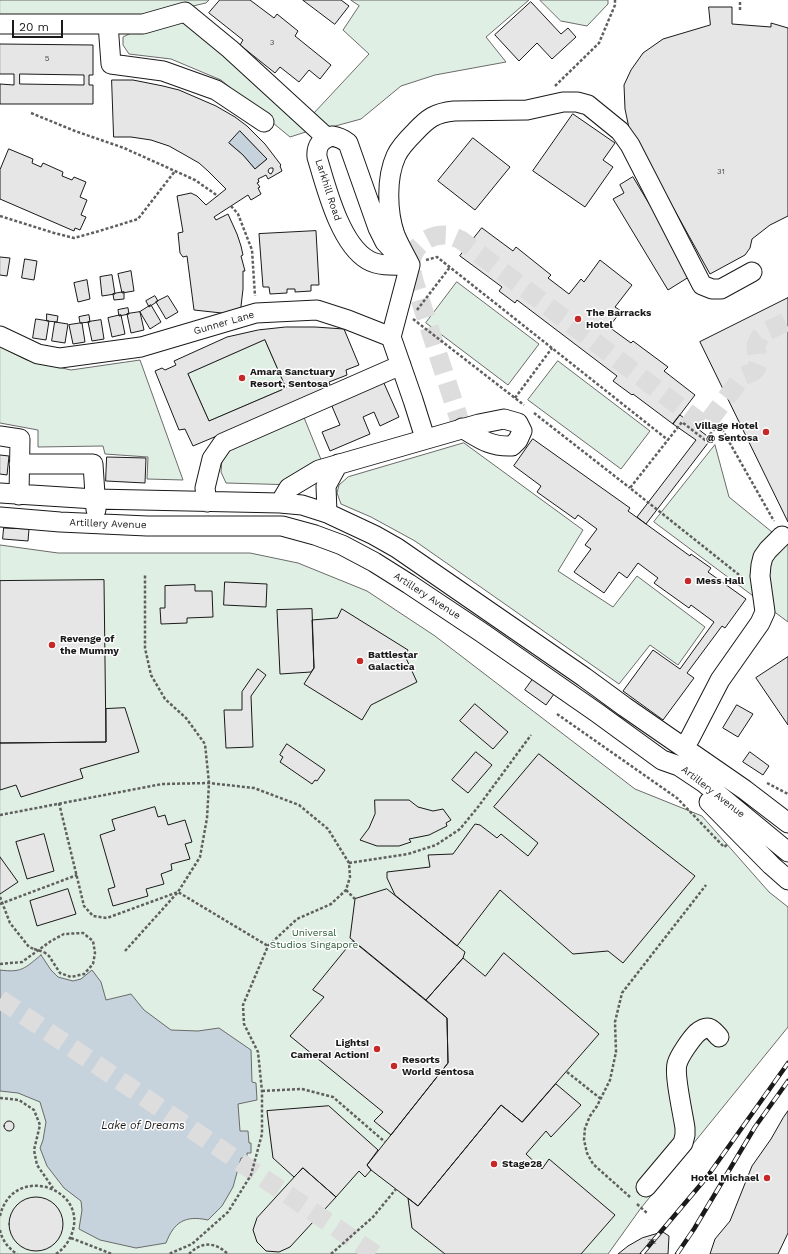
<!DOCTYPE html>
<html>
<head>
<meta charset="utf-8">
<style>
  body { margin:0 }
  #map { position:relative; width:788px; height:1254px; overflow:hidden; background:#fff; font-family:"Work Sans",sans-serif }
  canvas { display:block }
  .scale { position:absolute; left:12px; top:20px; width:51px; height:18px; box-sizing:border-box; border:2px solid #1a1a1a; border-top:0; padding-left:5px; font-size:12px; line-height:14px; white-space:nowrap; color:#1a1a1a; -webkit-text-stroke:3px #fff; paint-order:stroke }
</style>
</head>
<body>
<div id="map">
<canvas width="788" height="1254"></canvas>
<div class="scale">20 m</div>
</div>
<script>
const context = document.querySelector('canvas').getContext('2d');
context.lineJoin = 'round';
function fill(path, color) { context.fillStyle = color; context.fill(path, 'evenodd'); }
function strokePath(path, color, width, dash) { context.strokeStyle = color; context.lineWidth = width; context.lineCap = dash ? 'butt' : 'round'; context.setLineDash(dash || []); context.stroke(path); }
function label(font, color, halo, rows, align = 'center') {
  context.font = font + ' "Work Sans",sans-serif'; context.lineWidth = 3; context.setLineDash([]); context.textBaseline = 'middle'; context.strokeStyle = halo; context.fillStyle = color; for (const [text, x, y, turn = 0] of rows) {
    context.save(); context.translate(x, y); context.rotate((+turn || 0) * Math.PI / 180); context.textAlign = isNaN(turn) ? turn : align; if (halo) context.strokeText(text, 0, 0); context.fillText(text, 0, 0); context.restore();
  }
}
const green = new Path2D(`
  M0,0H209L206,3L145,17L0,19Z
  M351,0H529L486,37L506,62L435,75L401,86L361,119L328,128L313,114L369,54L343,30L359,6Z
  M540,0H608V4L587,26L561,21Z
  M183,20L312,130L290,137L221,80L171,59L129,54L123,45V37L133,32Z
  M457,282L539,344L508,385L426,323Z
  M265,340L286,388L209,421L188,374Z
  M0,347L27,360L71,370L140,360L183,480L147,479L148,457L105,454L103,446L38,447V430L0,423Z
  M558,361L650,431L621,469L528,400Z
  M303,415L322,462L297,485L226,483L221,472L222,459L229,447Z
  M464,443L583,530L558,571L613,607L637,576L705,627L678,665L650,645L619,684L415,541L371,517L341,504L337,493L339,485L348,477Z
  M715,445L729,497L788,545V622L654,522Z
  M0,545L58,553H250L298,563L367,591L435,636L635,789L702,816L769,892L788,907V1027L641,1208L608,1254H0Z`);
const water = new Path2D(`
  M240,131L267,159L255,169L243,155L229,143Z
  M41,955L51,970L58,977L73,981L81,979L92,970L101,982L106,1000L131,994L144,1010L171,1030L198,1031L219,1028L251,1050L252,1082L256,1083L257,1100L238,1104L240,1131H248L249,1143H251V1153H247V1158H241L233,1187L222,1206L208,1220C185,1215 174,1222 166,1243L136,1248L100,1240L79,1229L82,1210L81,1201L64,1188L47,1166L40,1148L43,1140L46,1122L40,1102L18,1093L0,1091V970C22,973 25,968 41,955Z`);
const building = new Path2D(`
  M220,0H250L274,18L277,14L298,31L295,36L331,65L320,79L309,70L299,82L280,67L275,73L240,45L243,40L209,13Z
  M303,0H341L349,6L335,24Z
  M531,2L561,34L568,28L576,37L552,59L537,43L519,61L495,35Z
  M709,7H732V24L771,27V23L788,28V216L770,225L752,239L750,248L745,255L710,274L629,128L625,109L624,85L631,70L643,53L663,39L710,25Z
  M0,44L93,45V75H89V85H93V104H0V84L14,85V74H0ZM20,74L84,75V85L20,84Z
  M112,80H133L163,86L179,90L216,106L235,117L247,126L265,144L281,165L280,166L282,171L268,179L266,175L258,179L259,182L257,183L260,187L258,188L261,194L251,200L248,195L214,217L216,220L228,214L237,234L241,246L243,255L241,256L245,271H243V289L240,315L194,310L187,256L183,257L180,253L178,233L183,232L177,196L191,193L197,196L206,205L226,189L208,171L199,163L185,155L169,146L151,140L131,137H114ZM240,131L267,159L255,169L243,155L229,143ZM271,168H273V171L271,174L269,173L268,171L269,169Z
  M573,114L615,143L603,160L613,167L585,207L533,171Z
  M473,138L510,167L475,210L438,181Z
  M9,149L33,159L32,163L41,167L43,163L63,172L62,176L72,180L74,177L86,182L80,197L87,200L81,215L86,217L80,230L75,228L74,231L0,199V170Z
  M633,177L692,275L668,290L613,199L624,193L620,185Z
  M482,228L513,251L516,247L551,275L548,278L569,294L581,279L584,282L600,260L632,285L615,307L621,311L609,327L631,343L633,341L668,367L664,371L695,395L673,424L633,394L632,395L613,381L617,376L517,300L515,303L499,291L502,287L460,256Z
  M316,231L319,285H311V291L295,292V289H287V293L270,294L269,287H263L259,234Z
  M0,257L10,258L7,276L0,275Z
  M25,259L37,261L34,280L22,278Z
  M131,271L134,291L122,293L118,274Z
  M112,275L115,294L102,296L100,277Z
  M87,280L90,299L78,302L74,283Z
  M124,292V299L114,300L113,294Z
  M155,296L158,301L149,307L146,301Z
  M168,296L178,312L166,319L156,302Z
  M788,298V522L700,342Z
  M151,305L161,322L150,329L140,312Z
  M128,308L129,314L119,316L118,310Z
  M140,312L144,330L131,333L127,314Z
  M47,314L58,316L57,322L47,321Z
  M89,315L90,322L80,323L79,317Z
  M121,315L125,334L112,337L108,318Z
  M36,319L49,321L46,340L33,338Z
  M101,320L104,339L92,341L88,322Z
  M55,322L68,324L65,343L52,341Z
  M80,323H82L85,342L73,344L69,325Z
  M286,327H315L344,329L359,365L346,370L347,375L329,382L331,388L193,446L185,429L179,430L155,371L162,368L165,370L176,365L174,361L227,337L258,330ZM265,340L286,388L209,421L188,374Z
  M383,381L399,417L380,426L374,412L363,417L370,434L330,451L322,432L340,425L331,404Z
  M680,415L711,439L646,524L637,517L696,440L673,424Z
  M533,439L630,508L628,511L646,524L690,556L691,554L711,568L708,572L746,599L725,628L722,626L687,673L694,678L663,720L623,691L653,650L680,669L714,622L691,605L689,608L654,583L658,578L638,563L627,578L619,572L604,593L574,572L591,549L585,545L597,529L578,515L575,519L537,492L541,486L514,466Z
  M0,455L9,456L7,475L0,474Z
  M107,457L146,458L145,483L106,481Z
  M4,528L29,529L28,541L3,539Z
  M104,580L106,742L0,743V581Z
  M225,582L267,584L266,607L224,605Z
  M195,585V591H212L213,617L187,618V623L161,624L160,608H165V586Z
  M312,609L314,668L311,672L280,674L277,610Z
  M342,609L408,650L405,656L417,682L371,705L362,720L304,684L314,668L312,620L337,618Z
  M788,657V725L756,678Z
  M258,669L266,675L251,696L253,747L226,748L224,710H242V692Z
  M533,679L554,694L546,705L525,690Z
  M475,704L508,732L493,749L460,721Z
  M737,705L753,714L738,737L723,728Z
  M125,708L139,752L80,769L83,778L21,797L16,785L0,790V743L106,742V709Z
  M287,744L325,770L317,781L315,780L312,784L280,762L283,757L280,755Z
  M476,752L492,765L468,793L452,780Z
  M750,752L769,766L763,775L743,762Z
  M539,754L695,876L623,963L608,951L573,954L500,890L457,946L395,895L387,878V872L430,867L428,855L453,854L475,824L480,825L497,838L501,834L528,856L538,843L494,807Z
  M375,800H409L418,807L433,811L443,809L451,820L446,823L447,826L429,835L409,839L411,842L399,846H377L360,840L369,828L375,814Z
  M155,807L158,817L165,815L168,825L185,820L192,842L185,844L190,859L171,864L172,870L161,874L164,884L146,889L148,896L113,906L108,889L115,887L100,835L115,830L112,820Z
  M44,834L54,871L27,879L16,842Z
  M0,857L18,882L0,894Z
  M68,889L76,914L37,926L30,901Z
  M387,889L465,952L463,958L426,1000L350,938L355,899Z
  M353,941L447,1018L448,1063L391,1135L374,1121L383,1112L290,1036L324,997L313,990Z
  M504,953L599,1034L522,1122L501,1105L418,1206L371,1170L367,1165L448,1063L447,1018L426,1000L463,958L485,976Z
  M556,1084L581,1105L551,1137L546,1131L526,1154L542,1169L549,1159L615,1215L581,1254H445L412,1228L408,1198L418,1206L501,1105L522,1122Z
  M329,1106L378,1150L367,1165L371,1170L365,1177L359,1171L336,1197L303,1168L294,1177L273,1158L267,1111Z
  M788,1111V1233L778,1254H710L715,1239L730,1221L752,1166L771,1139L783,1118Z
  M4 1126a5 5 0 1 1 10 0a5 5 0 1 1-10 0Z
  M303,1168L336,1197L290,1247L279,1252L266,1251L257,1242L253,1230L257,1218Z
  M9 1224a27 27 0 1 1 54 0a27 27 0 1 1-54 0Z
  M663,1232L669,1236L668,1254H618L628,1246L642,1238Z`);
const minorTunnel = new Path2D(`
  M462,428L415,284C413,278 412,272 411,266C411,247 428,234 446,235C451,235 456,238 461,240L705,426L743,376L753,372L756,369L758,364L756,345L760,337L767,331L788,321
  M0,999L375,1254`);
const path = new Path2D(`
  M740,10V0
  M555,86L599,43L615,5V0
  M31,113L75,131L124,148L175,171L195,180L218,196
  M231,206L238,214L252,250L255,296
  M0,216L54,233L74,238L96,232L138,219L175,171
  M426,260L437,257L668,440
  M417,310L450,267
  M413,319L524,405
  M515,398L552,348
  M534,413L630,488
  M743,578L630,488L682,422L705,440L719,424L774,521
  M557,714L677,798L724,847L728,844
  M767,783L788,794
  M59,803L84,906L93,916L107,918L178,892L268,946
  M0,815L162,784L209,783L254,788L299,805L328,829L349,863L350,877L346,890L331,904L297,919L268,946L243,1005L244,1024L258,1052L262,1091V1134L251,1175L228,1212L192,1244L169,1254
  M349,863L408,854L436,845L460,829L478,807L531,735
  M346,890L355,899
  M0,897L10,923L29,947L34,949
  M0,904L77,875
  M125,951L178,892L200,857L207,818L209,783L205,744L186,718L165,699L151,675L145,648V575
  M0,964L22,962L51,941L64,934L83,933L93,941L95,953L93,964L84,974L71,977L60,973L49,956L44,952
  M567,1072L601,1099
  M262,1091L302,1089L333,1097L385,1142
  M0,1098L19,1100L34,1110L40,1125L34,1150L37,1165L53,1188
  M630,1197L593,1164L587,1153L584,1140L585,1128L590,1116L597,1106L610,1080L616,1052L615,1022L622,993L706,885
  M637,1204L647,1213
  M0,1216C12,1164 85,1186 73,1230C70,1240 65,1248 56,1254
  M0,1230C2,1240 8,1248 17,1254
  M71,1238L112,1254
  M189,1254C202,1241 215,1242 228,1254
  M331,1254L373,1217L396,1189`);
const minor = new Path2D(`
  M0,24H143L185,12L230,49L326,137
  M108,24L111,64L163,71L216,90L264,122
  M332,136C339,137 343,139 348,143L378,228L385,242L397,255L410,265C397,265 380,267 368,260C340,244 326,187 317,157C316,146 321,139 332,136Z
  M410,265C405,255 399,245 395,235C387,212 386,178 396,156C400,147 408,139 415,132C428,118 435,113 454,111L527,110L563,102H577L588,105L620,131L630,145L702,285L712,289H721L752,272
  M0,336L38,354L60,358L141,347L256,313L317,310L348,320L391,337L413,400L425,438
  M391,337L410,265
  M0,436L20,439L19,495
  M19,464H93L96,510
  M0,493L95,499L280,503L302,505L327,513L374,535L397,548L584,677L625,707L745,790L788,823
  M207,502L205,488L212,459L223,443L401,365
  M280,503L289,488L319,470L479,424L504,419L518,423L522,431L518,440L512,446C490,447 480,439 462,428
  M327,513L326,486L338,464
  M0,517L60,522L147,526H282L315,535L342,545L374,562L409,584L481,632L596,712L662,760L679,766L703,782L788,852
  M684,747L690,738L720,680L760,623L765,612L760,576L761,565L763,557L768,550L782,536
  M709,802L771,865L788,880
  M646,1187L683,1143L685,1135V1128C683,1114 674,1075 677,1064C679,1056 691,1039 697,1033C708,1024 711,1028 719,1037`);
const rail = new Path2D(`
  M642,1254L707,1177L788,1063
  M677,1254L694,1229L755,1127L788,1081`);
const pathBridge = new Path2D(`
  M34,949L44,952`);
const markers = [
  [578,319,4,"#c62828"],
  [242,378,4,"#c62828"],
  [766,432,4,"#c62828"],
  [688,581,4,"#c62828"],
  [52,645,4,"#c62828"],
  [360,661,4,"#c62828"],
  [377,1049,4,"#c62828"],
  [394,1066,4,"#c62828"],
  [494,1164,4,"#c62828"],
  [767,1178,4,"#c62828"]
];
const numberNames = [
  ["3",272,43],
  ["5",47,59],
  ["31",721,172],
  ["32",652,1242]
];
const streetNames = [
  ["Larkhill Road",328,190,72],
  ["Gunner Lane",224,323,-16],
  ["Artillery Avenue",108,524,2],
  ["Artillery Avenue",427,596,33],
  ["Artillery Avenue",713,792,38]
];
const poiNames = [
  ["The Barracks",586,313],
  ["Hotel",586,325],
  ["Amara Sanctuary",250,372],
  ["Resort, Sentosa",250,384],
  ["Village Hotel",758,426,"right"],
  ["@ Sentosa",758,438,"right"],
  ["Mess Hall",696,581],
  ["Revenge of",60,639],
  ["the Mummy",60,651],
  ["Battlestar",368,655],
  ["Galactica",368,667],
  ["Lights!",369,1043,"right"],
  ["Camera! Action!",369,1055,"right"],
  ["Resorts",402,1060],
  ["World Sentosa",402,1072],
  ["Stage28",502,1164],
  ["Hotel Michael",759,1178,"right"]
];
const parkNames = [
  ["Universal",314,933],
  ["Studios Singapore",314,945]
];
const waterNames = [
  ["Lake of Dreams",143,1126]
];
fill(green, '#e0efe3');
strokePath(green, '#6a6a6a', 1);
fill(water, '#c6d2dc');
strokePath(water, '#6a6a6a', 1);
fill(building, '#e6e6e6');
strokePath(building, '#1a1a1a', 1);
strokePath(minorTunnel, '#ddd', 19, [19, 10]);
strokePath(minor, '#1a1a1a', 21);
strokePath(path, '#5f5f5f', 2.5, [3, 2]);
strokePath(minor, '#fff', 19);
strokePath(rail, '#1a1a1a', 4.5);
strokePath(rail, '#fff', 3, [9]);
strokePath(pathBridge, '#5f5f5f', 2.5, [3, 2]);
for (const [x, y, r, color] of markers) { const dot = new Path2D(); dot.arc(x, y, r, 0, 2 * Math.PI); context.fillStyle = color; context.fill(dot); strokePath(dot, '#fff', 1.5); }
label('8px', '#4d4d4d', null, numberNames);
label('10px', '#1a1a1a', '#fff', streetNames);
label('bold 10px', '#1a1a1a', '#fff', poiNames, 'left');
label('10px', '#2b5a34', '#fff', parkNames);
label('italic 11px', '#1a1a1a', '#fff', waterNames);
</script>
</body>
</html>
